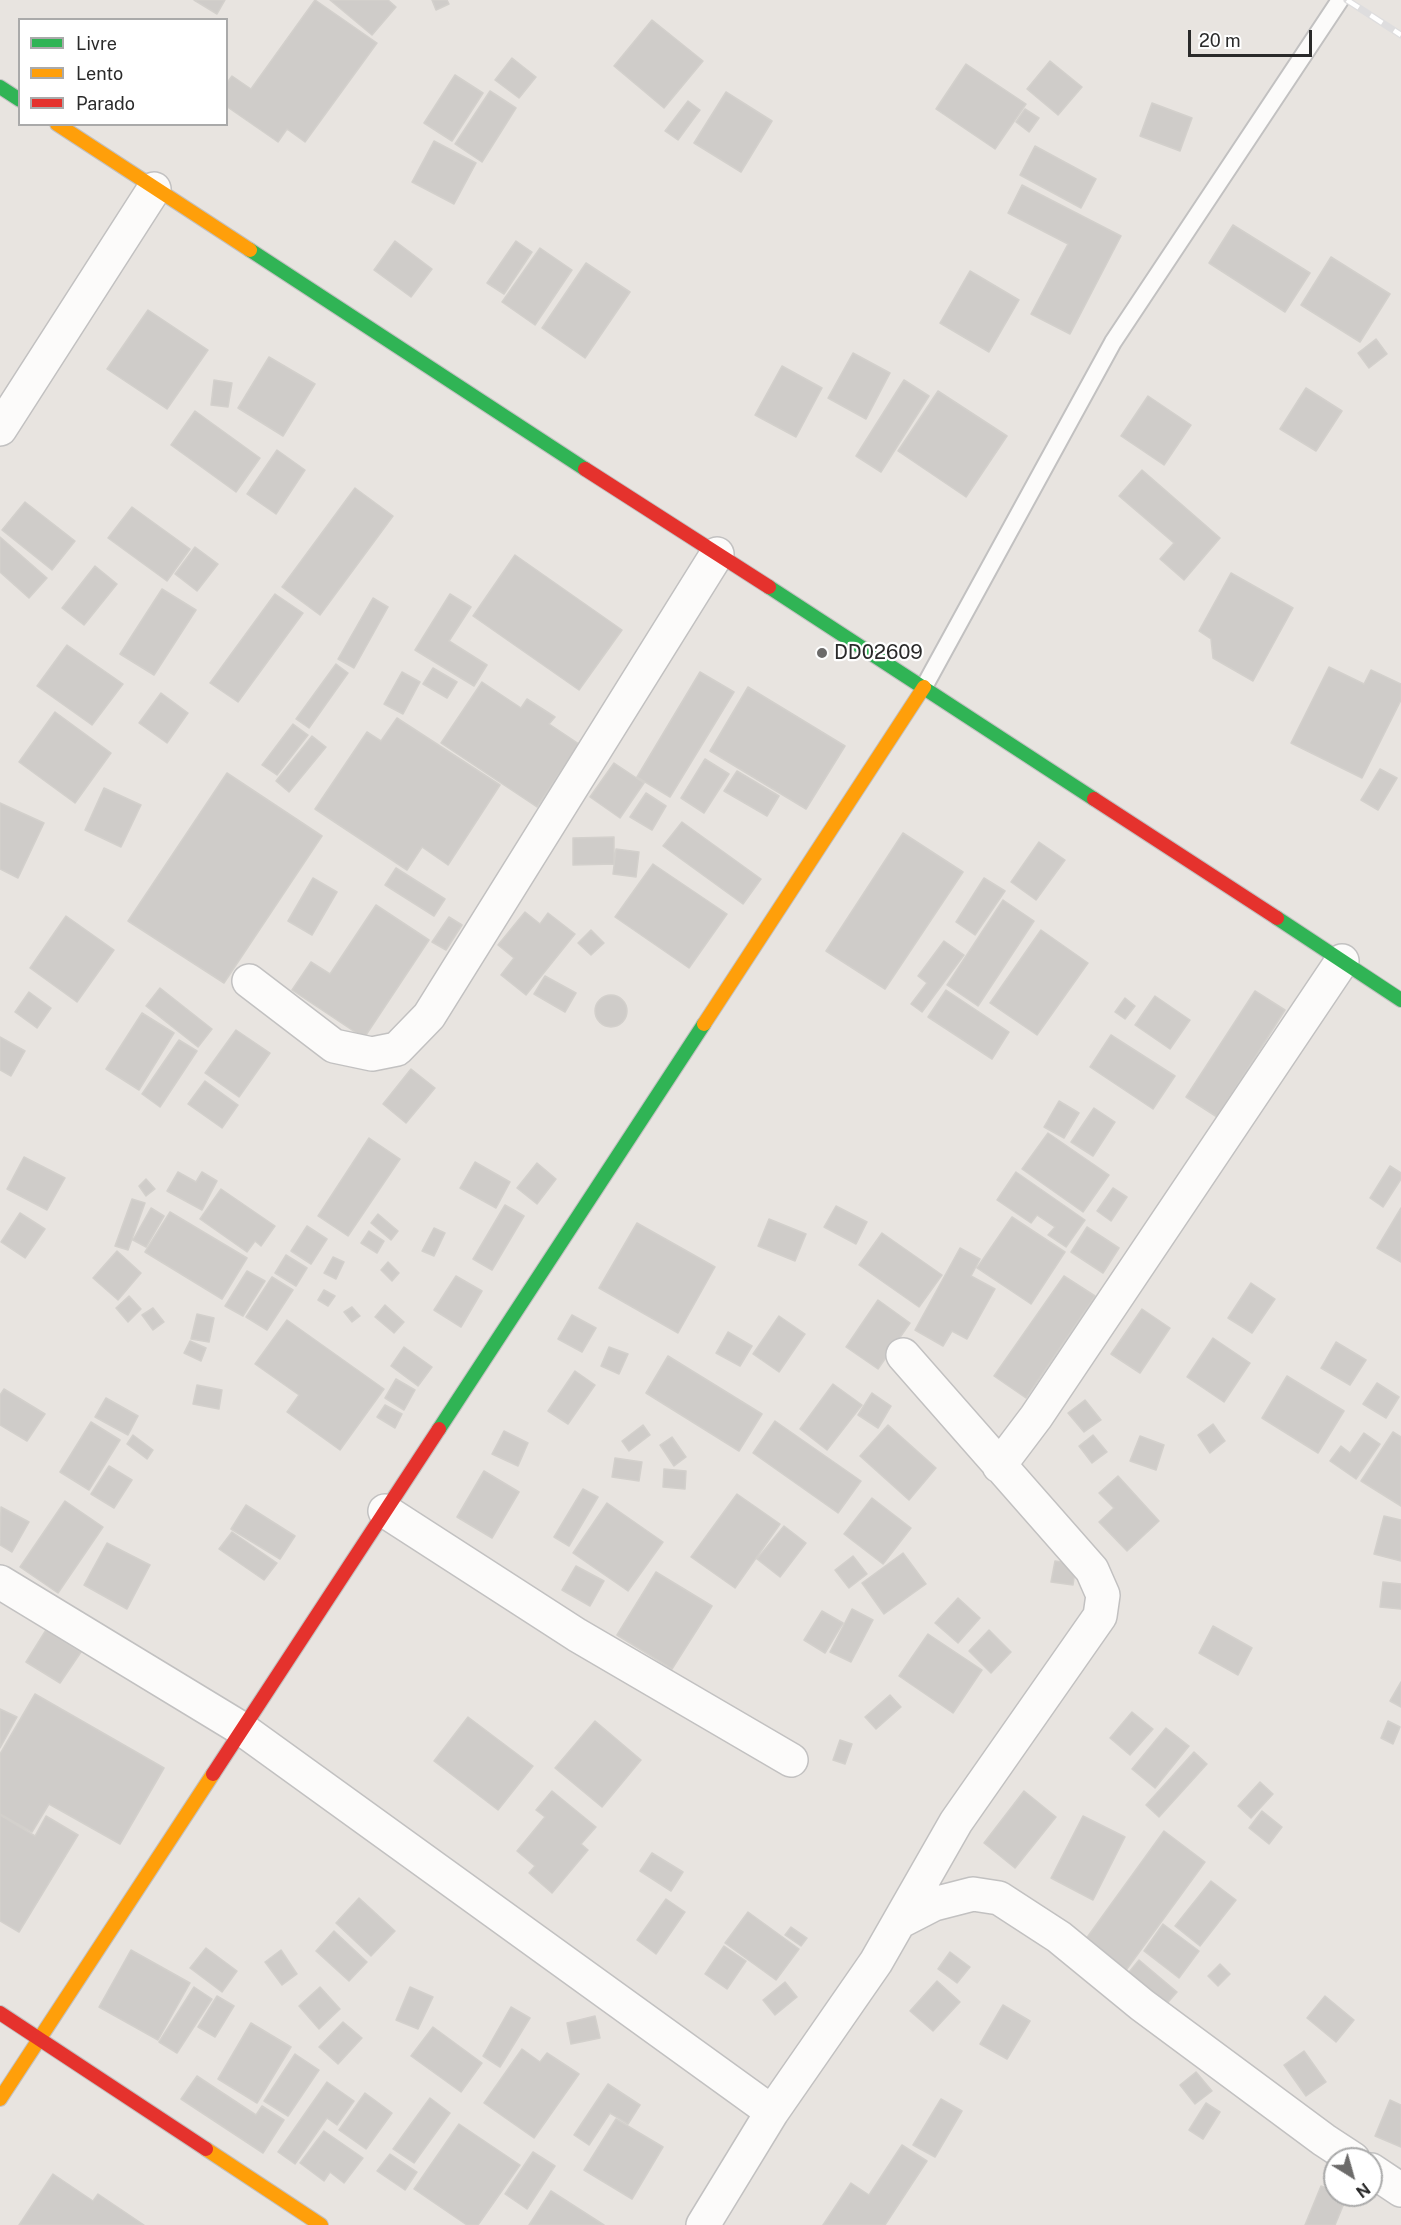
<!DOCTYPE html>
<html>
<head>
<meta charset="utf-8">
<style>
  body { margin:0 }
  #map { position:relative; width:1401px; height:2225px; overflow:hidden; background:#e8e4e0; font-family:"Public Sans",sans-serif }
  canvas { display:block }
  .legend { position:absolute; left:18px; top:18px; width:210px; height:108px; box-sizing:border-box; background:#fff; border:2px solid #aaa; margin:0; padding:8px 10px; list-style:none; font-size:18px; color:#2a2a2a }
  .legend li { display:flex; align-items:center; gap:12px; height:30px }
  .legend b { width:30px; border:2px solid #aaa }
  .north { position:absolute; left:1323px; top:2147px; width:60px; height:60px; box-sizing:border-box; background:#fff; border:2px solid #aaa; border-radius:50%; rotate:143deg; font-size:16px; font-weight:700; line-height:24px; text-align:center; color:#2a2a2a }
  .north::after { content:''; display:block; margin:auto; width:21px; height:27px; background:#6c6b6a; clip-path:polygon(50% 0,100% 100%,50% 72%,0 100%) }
  .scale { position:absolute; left:1188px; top:30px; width:124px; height:27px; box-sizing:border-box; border:3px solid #2a2a2a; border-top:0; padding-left:8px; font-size:18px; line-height:21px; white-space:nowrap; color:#2a2a2a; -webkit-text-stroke:4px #fff; paint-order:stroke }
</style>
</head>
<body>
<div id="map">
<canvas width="1401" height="2225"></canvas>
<ul class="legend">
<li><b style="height:8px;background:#30b455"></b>Livre</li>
<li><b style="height:8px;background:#ff9f0a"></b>Lento</li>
<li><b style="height:8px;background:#e5322d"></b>Parado</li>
</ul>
<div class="north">N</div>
<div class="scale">20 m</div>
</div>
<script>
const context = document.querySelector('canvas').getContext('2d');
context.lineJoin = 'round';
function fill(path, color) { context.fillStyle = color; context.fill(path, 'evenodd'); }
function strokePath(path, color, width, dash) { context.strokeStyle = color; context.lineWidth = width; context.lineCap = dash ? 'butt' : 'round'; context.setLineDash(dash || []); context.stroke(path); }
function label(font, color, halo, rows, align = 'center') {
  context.font = font + ' "Public Sans",sans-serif'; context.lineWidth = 4.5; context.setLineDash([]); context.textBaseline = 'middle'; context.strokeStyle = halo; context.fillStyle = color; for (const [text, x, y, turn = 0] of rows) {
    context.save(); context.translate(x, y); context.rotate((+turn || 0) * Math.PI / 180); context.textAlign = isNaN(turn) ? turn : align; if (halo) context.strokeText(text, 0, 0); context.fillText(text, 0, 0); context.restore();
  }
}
const building = new Path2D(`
  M194,0H225L217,14Z
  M315,0L377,43L305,142L287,129L278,142L226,106V84L232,76L251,89Z
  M330,0H388L396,7L372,35Z
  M432,0H447L449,4L436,10Z
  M652,20L703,61L664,108L614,66Z
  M512,58L536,77L519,98L495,80Z
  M1050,61L1082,87L1058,115L1027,89Z
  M966,64L1026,104L995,149L936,109Z
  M455,75L483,93L452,141L424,123Z
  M490,91L516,108L482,162L455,144Z
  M726,92L772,121L741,172L694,143Z
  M688,101L700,110L678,140L665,131Z
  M1152,103L1192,118L1180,151L1140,136Z
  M1025,109L1039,118L1029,132L1016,122Z
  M434,141L476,163L454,204L412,182Z
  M1035,146L1096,179L1081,208L1020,175Z
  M1022,185L1121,236L1070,334L1031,314L1068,244L1008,213Z
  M1233,225L1310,273L1285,312L1209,263Z
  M395,241L432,269L411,297L374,270Z
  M516,241L532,252L504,294L487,283Z
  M540,248L572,270L535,325L502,302Z
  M1331,257L1390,294L1360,342L1301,305Z
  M586,263L630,292L585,358L542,328Z
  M970,271L1019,300L989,352L940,323Z
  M148,310L208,350L167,409L107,369Z
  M1376,339L1387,354L1369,368L1358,353Z
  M853,353L890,373L866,419L828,398Z
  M269,357L315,384L283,436L238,408Z
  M782,366L822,388L796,437L755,415Z
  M214,380L232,383L228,407L211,405Z
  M904,380L929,396L881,472L856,456Z
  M1306,388L1342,411L1316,451L1280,429Z
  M938,391L1007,436L966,497L898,451Z
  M1148,396L1191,425L1164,465L1121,436Z
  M195,411L260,458L236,492L171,445Z
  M277,450L305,470L276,514L247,494Z
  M1142,470L1220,538L1184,580L1160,559L1174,543L1119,496Z
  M355,488L393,516L320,615L282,587Z
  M25,502L75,541L52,570L2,530Z
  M132,507L190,549L167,581L108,538Z
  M0,537L47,578L29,598L0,572Z
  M195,547L218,564L197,591L175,574Z
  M515,555L622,630L579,690L473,616Z
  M95,566L117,584L84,625L62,608Z
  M1231,573L1293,608L1253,681L1213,658L1211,639L1199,631Z
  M162,589L196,610L154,675L120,654Z
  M275,594L303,613L238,702L210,683Z
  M450,594L471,607L449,641L487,665L474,686L415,650Z
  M373,598L388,607L354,668L338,659Z
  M67,645L123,684L92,725L37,686Z
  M336,664L348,673L309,728L296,719Z
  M1329,667L1364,684L1371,670L1401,684V700L1362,778L1291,743Z
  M433,668L457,682L447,698L423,684Z
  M402,672L420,682L403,714L384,704Z
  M700,672L734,692L670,797L637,777Z
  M482,682L521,708L527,699L555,717L549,724L579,744L537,807L441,743Z
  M748,687L845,746L806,809L710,751Z
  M161,693L188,713L167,743L139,723Z
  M55,712L111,753L75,803L19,762Z
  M397,718L500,785L448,865L422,847L407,870L315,809L367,732L381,741Z
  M293,724L308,735L277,775L262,765Z
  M312,736L326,747L289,792L276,781Z
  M705,759L729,774L704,813L681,798Z
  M614,763L644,783L620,818L590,797Z
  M1380,769L1397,778L1378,810L1361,800Z
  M737,771L779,796L767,816L724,791Z
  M227,773L322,836L224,983L128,921Z
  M104,788L141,805L121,847L85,830Z
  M646,793L666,806L652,830L630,817Z
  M0,803L44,823L18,878L0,869Z
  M682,822L761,879L743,904L663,846Z
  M903,833L963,872L885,989L826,951Z
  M614,837V864L573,865V838Z
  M1039,842L1065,860L1036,900L1011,882Z
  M616,849L639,852L636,877L613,874Z
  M653,864L727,914L689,968L615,917Z
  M396,868L445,899L434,916L385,885Z
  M313,878L337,892L312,935L288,921Z
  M984,878L1005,891L975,935L956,922Z
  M1003,900L1034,921L978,1006L947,985Z
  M376,905L429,940L364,1038L292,990L311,962L330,974Z
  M525,912L540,924L548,913L575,934L526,995L501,975L514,958L498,945Z
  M66,916L114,950L77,1002L30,968Z
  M449,917L462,925L446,950L432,942Z
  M591,930L604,943L591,955L578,943Z
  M1041,930L1088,963L1037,1035L990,1003Z
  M944,941L964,955L922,1012L911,1004L927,983L918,976Z
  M545,976L576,993L565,1012L534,994Z
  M160,988L212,1029L198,1047L146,1006Z
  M946,990L1009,1032L992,1059L928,1017Z
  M1255,991L1285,1010L1217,1117L1186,1097Z
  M29,992L51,1008L37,1028L15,1012Z
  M595 1011a16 16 0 1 1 32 0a16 16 0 1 1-32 0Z
  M1155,996L1190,1020L1170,1049L1135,1025Z
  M1125,998L1135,1006L1125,1019L1115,1012Z
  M142,1013L174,1033L139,1090L106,1069Z
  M236,1030L270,1053L239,1097L205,1073Z
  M1111,1035L1175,1076L1153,1109L1090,1067Z
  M0,1037L25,1051L11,1076L0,1070Z
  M179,1040L197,1051L160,1107L142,1094Z
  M411,1069L435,1088L406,1123L383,1104Z
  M205,1081L238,1105L222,1128L188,1104Z
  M1059,1101L1079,1113L1064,1138L1044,1127Z
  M1094,1108L1115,1122L1093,1156L1071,1142Z
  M1048,1133L1109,1175L1083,1212L1022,1169Z
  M369,1138L400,1159L348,1236L318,1216Z
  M24,1157L65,1178L47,1210L7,1189Z
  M475,1162L510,1182L496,1208L460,1188Z
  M537,1163L556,1179L537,1204L517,1188Z
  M1390,1166L1401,1173V1179L1383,1207L1370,1198Z
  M178,1172L196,1182L202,1172L217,1181L202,1210L167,1191Z
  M1016,1172L1085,1220L1066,1247L1048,1235L1055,1227L1037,1215L1031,1223L997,1200Z
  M146,1179L155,1189L146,1196L139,1186Z
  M1113,1188L1127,1197L1111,1221L1097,1211Z
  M221,1189L275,1226L261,1246L255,1241L247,1252L200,1219Z
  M132,1199L145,1203L128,1250L115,1246Z
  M505,1205L524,1216L492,1270L473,1259Z
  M836,1206L867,1222L856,1244L824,1227Z
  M151,1208L164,1216L146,1247L133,1240Z
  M1401,1208V1262L1377,1248Z
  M170,1212L247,1258L222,1299L145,1252Z
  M20,1213L45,1229L25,1258L1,1242Z
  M378,1214L398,1231L391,1240L371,1223Z
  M1012,1217L1065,1252L1031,1304L977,1268Z
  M769,1219L806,1234L795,1261L758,1246Z
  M637,1223L715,1267L678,1333L599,1288Z
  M307,1226L327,1239L311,1264L291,1251Z
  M1087,1227L1119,1248L1103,1273L1071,1252Z
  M434,1228L445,1233L434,1256L422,1251Z
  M369,1231L384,1241L377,1253L361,1243Z
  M882,1233L942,1275L919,1307L859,1265Z
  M960,1248L980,1259L971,1276L995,1289L967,1339L952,1331L943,1346L915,1330Z
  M117,1251L141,1273L118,1300L93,1278Z
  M286,1255L307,1268L296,1286L275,1273Z
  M333,1257L344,1262L336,1279L324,1273Z
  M388,1262L399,1273L392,1281L381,1270Z
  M247,1271L265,1281L243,1316L225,1306Z
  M456,1276L482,1291L461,1327L434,1310Z
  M1064,1276L1095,1296L1026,1398L994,1376Z
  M272,1277L293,1290L267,1330L246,1317Z
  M1251,1283L1275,1299L1252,1333L1228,1318Z
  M324,1290L335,1296L328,1306L318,1300Z
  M129,1296L141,1309L128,1322L116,1308Z
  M878,1300L910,1323L878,1369L846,1347Z
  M385,1305L404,1322L394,1333L375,1317Z
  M352,1307L360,1316L352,1322L344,1312Z
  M153,1308L164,1322L153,1330L142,1315Z
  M1142,1309L1170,1328L1140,1373L1111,1354Z
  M197,1314L214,1318L209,1342L191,1339Z
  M572,1315L596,1328L582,1352L558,1339Z
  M779,1316L805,1334L779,1372L753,1354Z
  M287,1320L384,1389L340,1450L287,1412L299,1395L255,1364Z
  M728,1332L752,1346L740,1366L716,1353Z
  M1213,1338L1250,1363L1224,1402L1187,1377Z
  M190,1341L206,1348L201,1361L184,1353Z
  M1336,1342L1366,1360L1350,1385L1321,1368Z
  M404,1347L432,1367L418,1386L391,1366Z
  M609,1347L628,1354L619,1374L601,1366Z
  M668,1356L762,1414L739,1451L646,1393Z
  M575,1371L595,1385L568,1424L548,1411Z
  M1287,1376L1344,1411L1318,1453L1262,1418Z
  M396,1379L415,1390L404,1410L385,1398Z
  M1377,1383L1399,1397L1386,1418L1363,1404Z
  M833,1384L862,1405L827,1450L800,1429Z
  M197,1385L222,1390L219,1409L193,1404Z
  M4,1389L45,1414L27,1441L0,1425V1395Z
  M872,1393L891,1406L878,1428L858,1415Z
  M106,1398L138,1416L128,1435L95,1417Z
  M1085,1400L1101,1420L1084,1432L1068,1413Z
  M385,1405L402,1414L395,1428L377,1417Z
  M775,1421L861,1481L838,1513L753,1453Z
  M91,1422L120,1440L89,1490L60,1472Z
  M1213,1424L1225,1441L1210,1453L1198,1435Z
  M643,1425L650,1435L629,1451L622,1441Z
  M888,1425L936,1468L909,1500L860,1456Z
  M504,1431L528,1443L518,1466L492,1454Z
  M1393,1432L1401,1437V1506L1361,1481Z
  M1364,1433L1380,1444L1356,1479L1330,1461L1341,1446L1350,1453Z
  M133,1435L153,1450L147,1459L127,1444Z
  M1093,1435L1107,1452L1092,1463L1079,1446Z
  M1140,1436L1164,1445L1156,1470L1130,1461Z
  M672,1437L686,1457L674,1466L660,1445Z
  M615,1458L642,1462L639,1481L612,1477Z
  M109,1466L132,1480L114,1508L91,1494Z
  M664,1469L686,1471L685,1489L663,1487Z
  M484,1471L519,1492L492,1538L457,1517Z
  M1118,1476L1159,1521L1127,1551L1099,1522L1114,1508L1099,1493Z
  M583,1489L598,1497L569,1546L554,1537Z
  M737,1494L780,1524L735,1588L691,1557Z
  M872,1498L911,1528L883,1564L844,1534Z
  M65,1501L103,1527L58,1593L20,1567Z
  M607,1503L663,1542L628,1591L573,1553Z
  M246,1505L295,1536L280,1559L231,1529Z
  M1,1507L29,1522L12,1552L0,1545Z
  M1384,1516L1401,1520V1561L1374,1554Z
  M784,1526L806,1543L780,1577L757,1559Z
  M232,1532L277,1563L264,1580L219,1549Z
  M107,1543L150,1565L127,1609L84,1585Z
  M903,1553L926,1584L884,1614L862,1583Z
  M853,1556L867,1574L849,1588L835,1570Z
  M1055,1561L1076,1564L1073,1585L1051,1582Z
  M576,1566L604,1581L590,1606L562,1590Z
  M656,1572L712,1606L672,1669L617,1635Z
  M1383,1582L1401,1584V1609L1380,1607Z
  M958,1598L980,1618L958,1643L935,1623Z
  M852,1609L873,1620L851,1662L830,1652Z
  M822,1611L843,1623L825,1653L804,1640Z
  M1213,1626L1252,1648L1238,1675L1199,1653Z
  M46,1630L81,1652L60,1683L26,1662Z
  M989,1630L1011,1652L991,1673L969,1651Z
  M928,1634L982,1670L953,1713L899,1676Z
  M1401,1682V1707L1390,1701Z
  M35,1694L164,1768L120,1844L49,1804L32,1832L0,1814V1754Z
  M890,1695L901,1707L876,1729L865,1717Z
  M0,1709L17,1717L0,1748Z
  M1132,1712L1153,1729L1130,1755L1110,1738Z
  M468,1717L533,1766L498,1810L434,1761Z
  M595,1721L641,1760L602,1807L555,1768Z
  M1388,1721L1400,1727L1393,1744L1381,1738Z
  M1166,1728L1189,1746L1155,1788L1132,1769Z
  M840,1740L852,1744L845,1764L833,1760Z
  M1194,1752L1207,1764L1159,1817L1146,1805Z
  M1260,1782L1273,1794L1251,1818L1238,1806Z
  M552,1791L596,1827L581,1844L588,1850L552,1893L529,1873L535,1866L517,1851L545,1817L536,1810Z
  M1024,1791L1056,1817L1015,1868L984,1843Z
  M1262,1811L1282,1827L1269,1844L1249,1828Z
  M0,1815L35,1836L46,1816L78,1835L19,1932L0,1921Z
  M1083,1816L1125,1837L1093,1900L1051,1878Z
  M1164,1831L1205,1862L1124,1973L1083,1943Z
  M652,1853L683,1872L671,1891L640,1871Z
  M1211,1881L1236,1900L1200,1946L1175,1926Z
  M359,1898L395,1931L371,1956L336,1923Z
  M666,1899L685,1912L656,1954L637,1940Z
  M748,1912L799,1949L776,1980L725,1943Z
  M1163,1924L1199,1951L1179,1978L1144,1951Z
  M791,1927L807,1938L801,1946L785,1935Z
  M334,1931L367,1962L349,1981L316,1951Z
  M724,1946L746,1961L727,1989L705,1974Z
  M206,1948L237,1971L222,1992L190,1968Z
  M131,1950L190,1983L158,2040L99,2007Z
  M281,1950L297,1974L282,1985L265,1962Z
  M950,1952L970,1967L957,1983L938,1969Z
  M1139,1960L1177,1992L1163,2008L1125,1977Z
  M1220,1964L1230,1974L1218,1986L1208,1976Z
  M937,1981L960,2002L933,2031L910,2011Z
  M785,1982L797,1997L775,2015L763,2000Z
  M194,1987L212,1999L177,2053L159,2042Z
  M320,1987L340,2009L319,2029L299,2006Z
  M410,1987L433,1997L418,2029L396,2020Z
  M217,1996L234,2006L215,2037L198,2027Z
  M1325,1996L1354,2020L1336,2042L1307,2018Z
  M1003,2005L1030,2021L1007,2059L980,2044Z
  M511,2007L530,2018L500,2067L483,2056Z
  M595,2016L600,2038L571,2044L567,2023Z
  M343,2022L362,2038L338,2064L319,2047Z
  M251,2023L291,2047L257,2103L218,2079Z
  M433,2027L482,2063L461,2092L411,2056Z
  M522,2049L540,2062L547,2053L579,2074L534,2138L484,2103Z
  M1304,2051L1326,2082L1306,2096L1284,2065Z
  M295,2054L319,2070L288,2116L264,2101Z
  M1196,2072L1212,2091L1195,2104L1180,2085Z
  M197,2076L256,2115L262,2106L284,2120L263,2153L181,2099Z
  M327,2082L354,2101L337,2125L327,2118L295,2164L278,2152Z
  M608,2084L640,2105L628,2124L610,2113L589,2145L574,2135Z
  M365,2093L392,2113L366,2149L339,2130Z
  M430,2098L450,2113L414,2163L393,2149Z
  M941,2099L962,2111L935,2157L913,2145Z
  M1390,2100L1401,2105V2147L1375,2136Z
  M1206,2103L1220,2112L1203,2139L1189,2130Z
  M616,2119L663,2147L632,2199L584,2170Z
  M459,2124L520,2165L478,2225H467L414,2189Z
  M324,2131L363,2158L344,2183L330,2172L324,2181L300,2163Z
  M902,2145L927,2161L885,2225H823L851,2183L869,2195Z
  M533,2152L555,2166L527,2209L505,2194Z
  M390,2154L417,2172L405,2190L377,2171Z
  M53,2174L93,2201L98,2194L144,2225H19Z
  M1321,2186L1335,2191V2195L1347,2196L1335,2225H1305Z
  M551,2191L604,2225H529Z`);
const lane = new Path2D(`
  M924,687L1113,342L1340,0`);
const street = new Path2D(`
  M0,429L154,189
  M249,981L334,1046L372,1054L397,1049L429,1016L717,554
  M999,1466L1036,1417L1342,961
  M385,1511L577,1635L791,1760
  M0,1582L242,1729L772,2112
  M899,1922L934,1904L973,1894L999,1898L1059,1937L1142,2005L1324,2140L1353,2159
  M1371,2170L1401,2190
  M703,2225L772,2112L876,1962L956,1822L1100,1616L1103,1595L1092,1570L903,1355`);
const fast = new Path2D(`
  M0,87L20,100
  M250,250L585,469
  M769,587L1094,799
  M1277,918L1401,1000
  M439,1429L704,1024`);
const slow = new Path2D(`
  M57,124L250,250
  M704,1024L924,687
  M0,2099L213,1774
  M206,2149L321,2225`);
const jam = new Path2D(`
  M585,469L769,587
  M1094,799L1277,918
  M213,1774L439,1429
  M0,2013L206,2149`);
const rail = new Path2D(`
  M1347,0L1401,35`);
const markers = [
  [822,653,6,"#6c6b6a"]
];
const poiNames = [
  ["DD02609",834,653]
];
fill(building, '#cfccc9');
strokePath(building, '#d3d0cc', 1.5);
strokePath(lane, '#c2c1c1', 20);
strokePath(street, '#c2c1c1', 36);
strokePath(fast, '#c2c1c1', 16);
strokePath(slow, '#c2c1c1', 16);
strokePath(jam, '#c2c1c1', 16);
strokePath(lane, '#fcfbfa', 16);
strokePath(street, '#fcfbfa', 33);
strokePath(fast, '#30b455', 14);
strokePath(slow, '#ff9f0a', 14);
strokePath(jam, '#e5322d', 14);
strokePath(rail, '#deddde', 7);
strokePath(rail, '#fff', 4.5, [14]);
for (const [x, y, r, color] of markers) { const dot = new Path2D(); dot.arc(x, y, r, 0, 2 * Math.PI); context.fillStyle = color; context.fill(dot); strokePath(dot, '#fff', 2); }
label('20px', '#2a2a2a', '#fff', poiNames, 'left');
</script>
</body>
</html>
